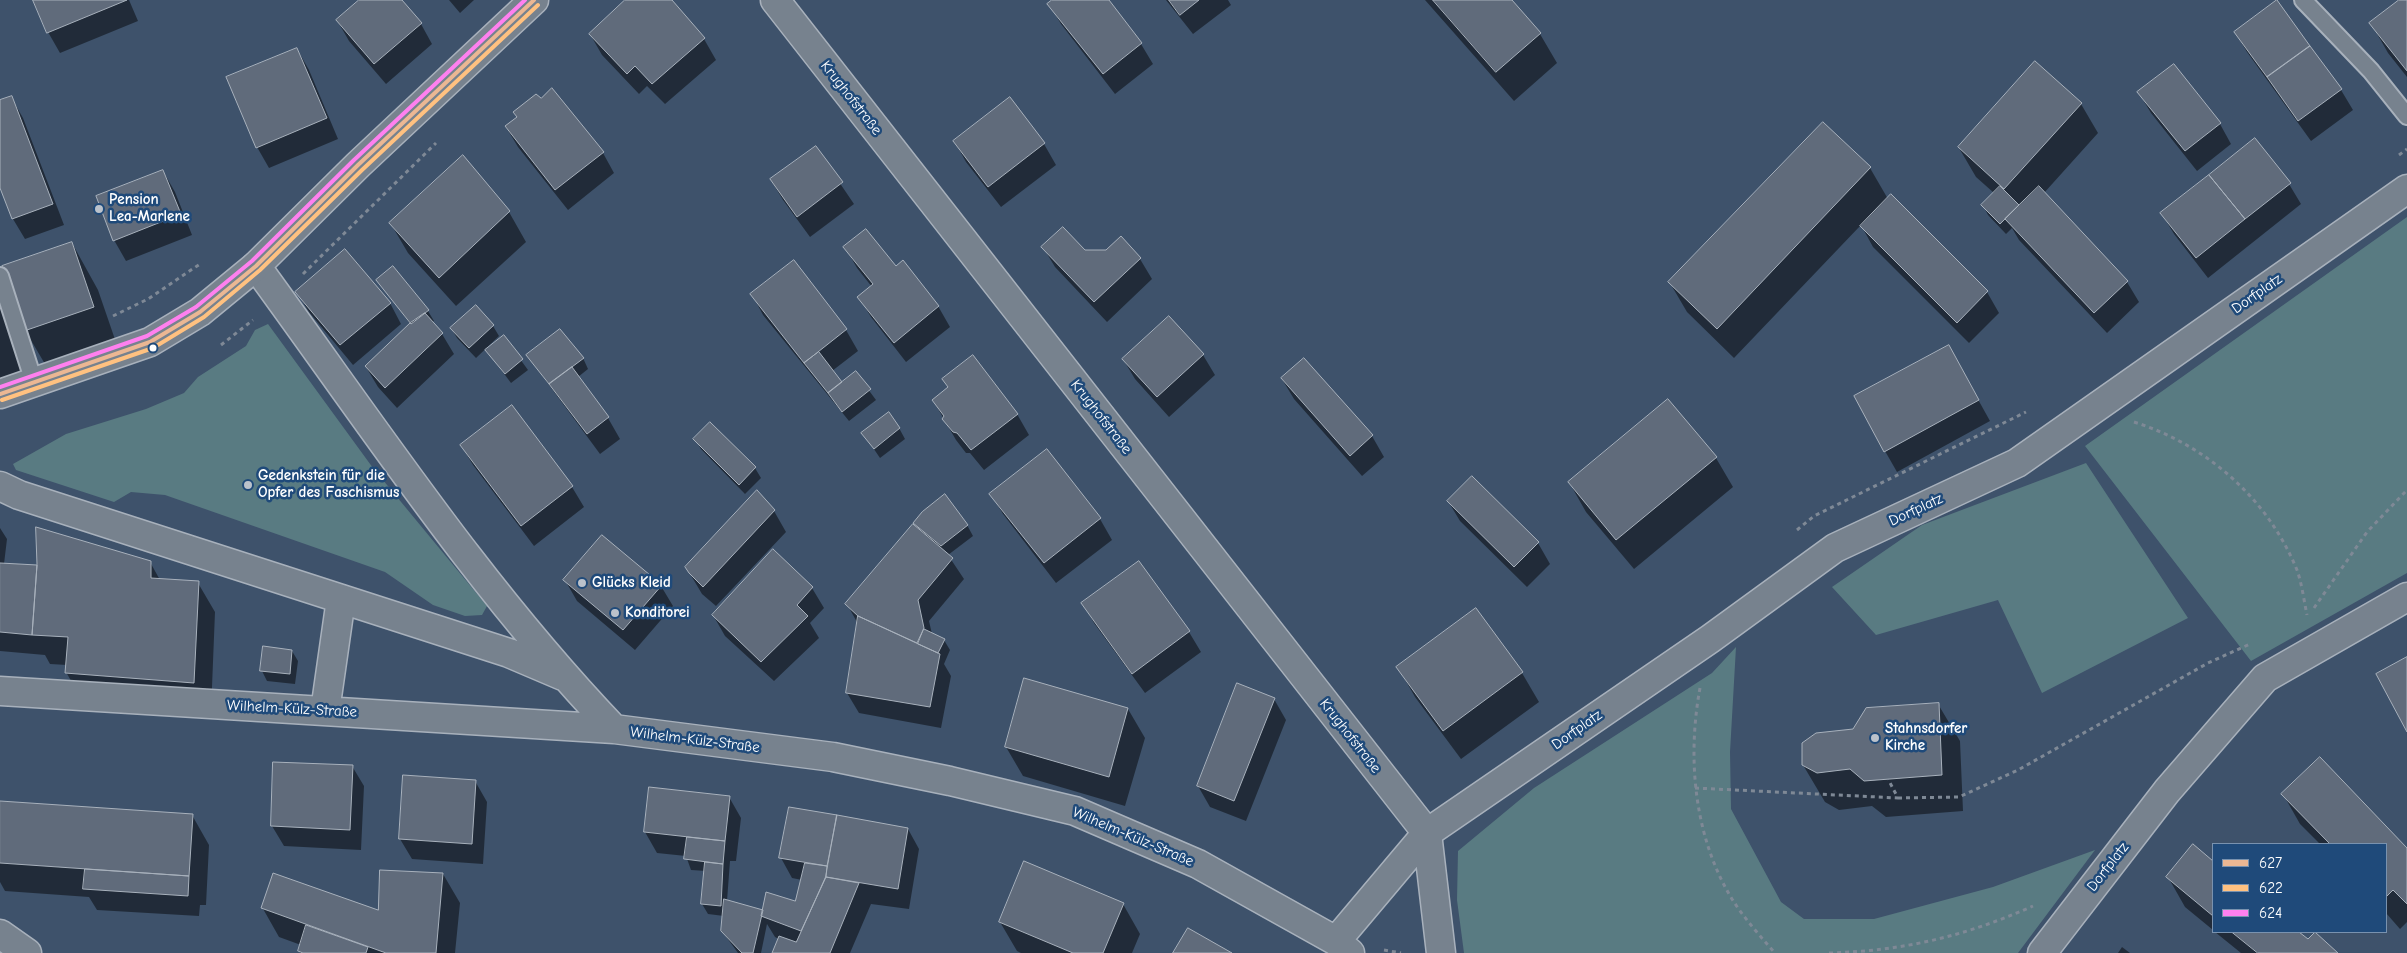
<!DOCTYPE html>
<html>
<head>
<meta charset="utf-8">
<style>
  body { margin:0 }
  #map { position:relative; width:2407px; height:953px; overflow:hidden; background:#3e526b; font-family:"Comic Neue",sans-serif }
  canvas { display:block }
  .legend { position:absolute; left:2212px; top:843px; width:175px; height:90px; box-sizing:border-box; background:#1f4a7a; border:1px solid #7992af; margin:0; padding:6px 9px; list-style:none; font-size:15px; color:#fff }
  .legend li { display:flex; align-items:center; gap:10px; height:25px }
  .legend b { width:25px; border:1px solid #7992af }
</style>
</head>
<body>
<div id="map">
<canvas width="2407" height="953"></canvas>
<ul class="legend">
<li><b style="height:6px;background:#ebb793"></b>627</li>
<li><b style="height:6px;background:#ffc180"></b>622</li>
<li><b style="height:6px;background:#ff80ef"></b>624</li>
</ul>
</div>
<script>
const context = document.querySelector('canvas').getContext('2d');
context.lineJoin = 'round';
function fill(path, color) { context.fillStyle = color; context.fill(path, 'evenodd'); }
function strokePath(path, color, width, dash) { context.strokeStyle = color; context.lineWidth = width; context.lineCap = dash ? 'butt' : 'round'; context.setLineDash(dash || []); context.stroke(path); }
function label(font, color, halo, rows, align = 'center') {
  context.font = font + ' "Comic Neue",sans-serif'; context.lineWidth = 5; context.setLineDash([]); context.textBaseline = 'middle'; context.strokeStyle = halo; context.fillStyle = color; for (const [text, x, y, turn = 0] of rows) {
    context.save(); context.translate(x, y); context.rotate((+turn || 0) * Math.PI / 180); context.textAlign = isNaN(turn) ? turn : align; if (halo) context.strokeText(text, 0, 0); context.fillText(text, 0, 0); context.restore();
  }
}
const green = new Path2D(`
  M2407,217V573L2251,661L2085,446Z
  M268,324L373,468L487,606L482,615L465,616L433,605L385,572L165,495L131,492L114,502L16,470L13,464L66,434L146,409L184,393L198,377L246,346L255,330Z
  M2086,463L2188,618L2042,693L1998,600L1876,635L1832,587L1922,525Z
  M1736,647L1730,752L1731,809L1781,902L1804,919H1874L1993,887L2095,850L2018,953H1464L1457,900L1458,851L1534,788L1712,673Z`);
const shadow = new Path2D(`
  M35,0H129L138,21L60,53L48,32Z
  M361,0H400L421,24L432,44L386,84L349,41L337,20Z
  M449,0H474L460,13Z
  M627,0H670L704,39L716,60L665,104L647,86L639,94L602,55L590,34Z
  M1054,0H1107L1141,44L1153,64L1115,94L1061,24L1049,4Z
  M1166,0H1228L1231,5L1193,34Z
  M1425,0H1510L1540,34L1557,63L1514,101Z
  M2401,0H2407V77L2388,53L2371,23Z
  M2277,2L2341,90L2353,110L2311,141L2247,52L2235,32Z
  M297,49L309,70L338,139L269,168L257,147Z
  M2139,93L2220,124L2231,144L2197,171L2151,113Z
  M11,97L23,118L64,225L25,239L13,219L0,184V102Z
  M1010,99L1044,144L1056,165L1001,207L966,162L955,142Z
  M540,100L603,153L614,173L568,210L518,147L506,127Z
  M2081,104L2098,133L2044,193L2127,282L2139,302L2107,333L2019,240L2012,228L2006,234L1988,215L1983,205L1994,193L1976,177L1959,148Z
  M1823,123L1870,168L1888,199L1891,196L1987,292L1999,313L1969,343L1873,247L1861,225L1734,358L1687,312L1670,283Z
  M816,148L854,204L810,237L783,200L771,180Z
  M463,157L509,212L526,242L456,306L408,253L391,224Z
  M163,171L175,192L192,235L126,261L114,240Z
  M2289,184L2301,204L2208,278L2174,234L2162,214Z
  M1121,238L1140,259L1152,279L1107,322L1055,267L1043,247L1107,252Z
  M72,243L98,290L120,354L52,376L25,330Z
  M845,247L895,267L938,306L950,327L906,362L871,317L859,297L872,287L857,268Z
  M793,262L846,330L858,351L832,371L842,383L856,373L876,400L849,421L763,315L752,294Z
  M378,280L428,311L434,321L432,322L442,334L454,354L397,408L378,387L366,367L411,325Z
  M297,292L390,303L401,324L353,365L309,312Z
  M0,298L32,378L0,389Z
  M476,307L493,326L499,336L476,358L457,338L451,328Z
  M1169,318L1203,355L1215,375L1169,417L1135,379L1123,359Z
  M504,337L528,370L511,383L487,351Z
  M527,355L583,358L588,369L578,377L608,418L620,439L600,454Z
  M1304,360L1372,436L1384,457L1362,476L1294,399L1282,379Z
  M1960,367L1990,421L1897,472L1885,451Z
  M933,400L1017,414L1029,435L984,470L970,453H966L956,440Z
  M511,407L572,487L584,507L534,546L473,465L461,445Z
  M899,428L905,439L880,458L863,433Z
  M695,439L755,468L761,478L745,494L701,449Z
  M1047,451L1100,519L1112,540L1056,583L1003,514L991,494Z
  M1716,458L1733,487L1634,569L1586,512L1569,482Z
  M1472,477L1538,543L1550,564L1527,587L1460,521L1448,501Z
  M757,492L774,511L786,532L716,606L702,594L686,567Z
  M914,523L967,525L973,536L948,555L964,579L929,621L932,634L944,640L950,650L944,664L951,676L941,728L859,713L847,693L858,624L847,604L918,529Z
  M0,528L7,539L4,564L38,566L150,562L160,580L198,583L215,612L211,712L83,702L66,672L67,665L50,664L45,655L0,651Z
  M773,551L812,588L824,608L810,623L819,638L774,681L725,636L713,615Z
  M1139,563L1189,632L1201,652L1145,693L1094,623L1083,603Z
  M565,580L661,586L673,606L635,650L577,601Z
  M1476,610L1522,673L1539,702L1461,759L1415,697L1398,667Z
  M292,651L298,661L295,684L267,681L262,671Z
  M1274,699L1286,720L1246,821L1210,807L1198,786Z
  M1938,704L1960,741L1963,811L1886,817L1872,806L1839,810L1825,802L1803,765L1853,730Z
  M1128,709L1145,738L1125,806L1023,776L1006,747Z
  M352,766L364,786L361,850L284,846L272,826Z
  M475,781L487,802L483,864L412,859L400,839Z
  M2283,794L2407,850V922L2400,929L2386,913V844H2320L2300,824Z
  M729,797L741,818L736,861H730L727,901L764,911L796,902L802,880L792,878L781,858L790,808L908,829L919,849L909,909L871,904L850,953H773L779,939L775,937L767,924L761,953H738L722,931L724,916L708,914L702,904L706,871L691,870L686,856L657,853L645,832Z
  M0,803L192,815L209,845L206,905H200L199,916L97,910L89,897L5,891L0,882Z
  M2193,846L2213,863V930L2185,907L2168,877Z
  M443,874L460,903L455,953H300L301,945L279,937L262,907L379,912Z
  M1123,904L1140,934L1132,953H1021L1017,951L1000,922Z
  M2215,932H2297L2308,941L2314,933L2336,953H2241Z
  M2122,947L2130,953H2118Z`);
const building = new Path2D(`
  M33,0H127L47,33Z
  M359,0H402L422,23L374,64L336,20Z
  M625,0H672L705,38L652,84L635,66L627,74L589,34Z
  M1052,0H1109L1142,43L1103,74L1047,4Z
  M1169,0H1199L1180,15Z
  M1433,0H1512L1541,33L1496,72Z
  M2277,0L2310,46L2267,77L2234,32Z
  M2399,0H2407V71L2369,23Z
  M2310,46L2342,89L2298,121L2267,77Z
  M297,48L327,118L256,148L226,77Z
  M2035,61L2082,103L2004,189L1958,147Z
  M2174,64L2221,123L2185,151L2137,92Z
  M552,88L604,152L555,190L505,126L517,117L513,112L536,94L541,98Z
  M12,96L53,204L12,219L0,188V100Z
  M1010,97L1045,143L988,187L953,141Z
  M1823,122L1871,167L1717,329L1668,282Z
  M2255,138L2291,183L2245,219L2209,175Z
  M816,146L843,182L797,217L770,179Z
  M463,155L510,211L439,278L389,223Z
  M163,170L181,214L113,241L96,196Z
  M2209,175L2245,219L2196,258L2160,213Z
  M2000,186L2019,205L2000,224L1981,205Z
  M2039,186L2128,281L2094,313L2005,219Z
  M1891,194L1988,291L1957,323L1860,226Z
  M1063,227L1085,250H1106L1121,236L1141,258L1094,302L1041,247Z
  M866,229L896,266L903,260L939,306L894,343L857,297L873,284L843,247Z
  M72,242L94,307L24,331L2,266Z
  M345,249L391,303L340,345L295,292Z
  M794,260L847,329L804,363L750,294Z
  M393,266L429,310L411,324L376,280Z
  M476,305L494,325L469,348L450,328Z
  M425,313L443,333L385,388L365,366L410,323Z
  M1169,316L1204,354L1157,397L1122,359Z
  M560,329L584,358L549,384L526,355Z
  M504,335L523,359L505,374L485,350Z
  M1949,345L1979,400L1884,452L1854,396Z
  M819,352L842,382L828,393L804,363Z
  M973,355L1018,414L971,450L957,433L953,432L942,419L944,416L932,400L948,387L942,379Z
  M1304,358L1373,435L1350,456L1281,378Z
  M572,367L609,417L587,434L549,384Z
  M856,371L871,389L842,412L828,393Z
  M1668,399L1717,457L1616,540L1568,482Z
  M512,405L573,486L521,526L460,445Z
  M889,412L900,428L874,449L861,433Z
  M710,422L756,467L739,485L693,439Z
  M1047,449L1101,518L1044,563L989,494Z
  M1472,476L1539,542L1514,567L1447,501Z
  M757,490L775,510L703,587L689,573L685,567Z
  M945,494L968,525L941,546L913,523L922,512Z
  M913,524L953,558L918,600L924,628L917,643L858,616L845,604Z
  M36,527L151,561V578L199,581L194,683L65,673L68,637L32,635L37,565Z
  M602,535L662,585L623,630L563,580Z
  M773,549L813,587L797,605L808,616L761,662L712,615Z
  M1139,561L1190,631L1132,674L1081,603Z
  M0,563L37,565L32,635L0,632Z
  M1476,608L1523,672L1443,731L1396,667Z
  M858,616L940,654L930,707L846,693Z
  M924,629L945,639L938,653L918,644Z
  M263,646L292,650L290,674L260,671Z
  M2407,657V732L2376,674Z
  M1024,678L1128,708L1109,777L1005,747Z
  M1237,683L1275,698L1234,801L1197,786Z
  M1939,703L1942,775L1864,781L1850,769L1817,773L1802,765V743L1816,733L1853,729L1866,708Z
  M2320,757L2407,848V904L2393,890L2386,897V844H2330L2281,794Z
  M273,762L353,765L350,830L271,826Z
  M403,775L476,780L472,844L399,839Z
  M649,787L730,796L725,841L644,832Z
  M0,801L193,814L189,876L0,863Z
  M789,807L837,815L827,866L779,858Z
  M837,815L908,828L898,889L826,877Z
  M687,837L725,841L723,864L684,859Z
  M2193,844L2213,861V916L2166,877Z
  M1024,861L1124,903L1103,953H1073L999,922Z
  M705,862L723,864L721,906L701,904Z
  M805,863L827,866L826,877L801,931L761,916L766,892L795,901Z
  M85,869L189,876L188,896L83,889Z
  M380,870L443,873L436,953H386L261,908L273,873L378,910Z
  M826,877L859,883L830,953H772L779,936L796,942Z
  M724,899L763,910L753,953H742L721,931Z
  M306,925L368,947L366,953H303L298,951Z
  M1188,928L1232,953H1173Z
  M2232,932H2299L2308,939L2315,932L2338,953H2258Z`);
const path = new Path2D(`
  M2399,155L2407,149
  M303,274L436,143
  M113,316L148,299L200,264
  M221,345L253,320
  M2134,422C2207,445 2268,499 2297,570C2302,584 2304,601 2307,615
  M1797,530L1814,516L2026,412
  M2314,608L2367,532L2407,490
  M1700,688C1687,758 1694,837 1732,899C1744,918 1760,936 1775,953
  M1695,788L1898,798L1888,779
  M1898,798L1959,797L2018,770L2208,663L2250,644
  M1384,950L1401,953
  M1829,953C1903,951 1966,936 2033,906`);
const service = new Path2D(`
  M2303,0L2371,71L2407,116
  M0,276L34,382`);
const minor = new Path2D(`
  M775,0L1427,833
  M256,266C371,423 479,588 614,729
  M0,486L19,495L509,653L563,676
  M0,691L614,729L833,757L950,781L1075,811L1198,864L1336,941L1350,953
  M325,711L341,599
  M1427,833L1441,953
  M1336,941L1427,833L1710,639L1835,548L2017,463L2407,189
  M2042,953L2167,791L2265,678L2407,597`);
const tertiary = new Path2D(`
  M0,394L150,342L200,312L256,266L358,165L534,0
  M0,934L27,953`);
const bus1 = new Path2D(`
  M0,394L150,342L200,312L256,266L358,165L534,0`);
const bus2 = new Path2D(`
  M2,400L153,348L204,317L260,270L362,170L538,5`);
const bus3 = new Path2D(`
  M0,387L147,336L196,307L252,261L354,160L525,0`);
const markers = [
  [99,209,5,"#bbc2cb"],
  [153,348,4.5,"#fff"],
  [248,485,5,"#bbc2cb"],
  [582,583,5,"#bbc2cb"],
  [615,613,5,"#bbc2cb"],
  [1875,738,5,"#bbc2cb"]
];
const streetNames = [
  ["Krughofstraße",851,98,52],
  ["Dorfplatz",2257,294,-35],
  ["Krughofstraße",1101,417,52],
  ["Dorfplatz",1916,510,-25],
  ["Wilhelm-Külz-Straße",292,709,3],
  ["Dorfplatz",1577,730,-35],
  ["Krughofstraße",1350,736,52],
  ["Wilhelm-Külz-Straße",695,740,7],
  ["Wilhelm-Külz-Straße",1133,837,23],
  ["Dorfplatz",2108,867,-52]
];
const poiNames = [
  ["Pension",109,200],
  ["Lea-Marlene",109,217],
  ["Gedenkstein für die",258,476],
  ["Opfer des Faschismus",258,493],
  ["Glücks Kleid",592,583],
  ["Konditorei",625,613],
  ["Stahnsdorfer",1885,729],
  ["Kirche",1885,746]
];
fill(green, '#597b82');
fill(shadow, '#0007');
fill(building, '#606b7b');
strokePath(building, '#a8b1bc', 1);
strokePath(service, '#a8b1bc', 20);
strokePath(minor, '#a8b1bc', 31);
strokePath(tertiary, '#a8b1bc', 31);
strokePath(path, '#7f8996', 3, [4, 4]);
strokePath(service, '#77828e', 16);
strokePath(minor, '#77828e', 28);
strokePath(tertiary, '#77828e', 28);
strokePath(bus1, '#ebb793', 4);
strokePath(bus2, '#ffc180', 4);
strokePath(bus3, '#ff80ef', 4);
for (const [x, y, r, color] of markers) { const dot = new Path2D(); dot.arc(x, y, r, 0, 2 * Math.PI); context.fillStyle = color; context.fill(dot); strokePath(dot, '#1f4a7a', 2); }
label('15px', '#fff', '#1f4a7a', streetNames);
label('bold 15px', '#fff', '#1f4a7a', poiNames, 'left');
</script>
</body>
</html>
